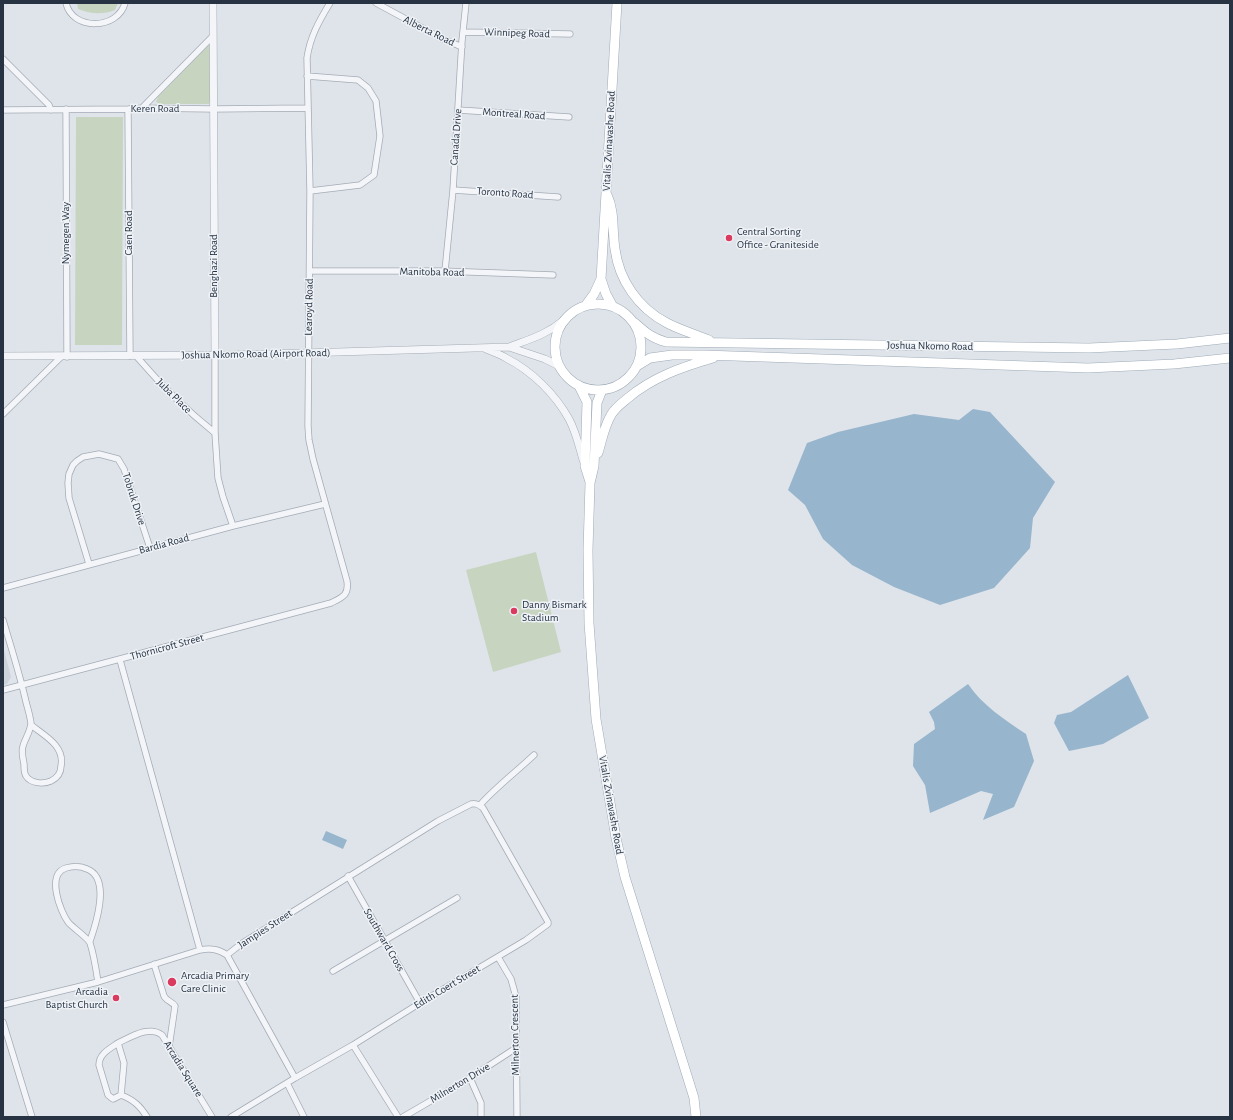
<!DOCTYPE html>
<html>
<head>
<meta charset="utf-8">
<style>
  body { margin:0 }
  #map { position:relative; width:1233px; height:1120px; overflow:hidden; background:#dfe4ea; font-family:"Alegreya Sans",sans-serif }
  canvas { display:block }
  .frame { position:absolute; inset:0; border:4px solid #273343; pointer-events:none }
</style>
</head>
<body>
<div id="map">
<canvas width="1233" height="1120"></canvas>
<div class="frame"></div>
</div>
<script>
const context = document.querySelector('canvas').getContext('2d');
context.lineJoin = 'round';
function fill(path, color) { context.fillStyle = color; context.fill(path, 'evenodd'); }
function strokePath(path, color, width, dash) { context.strokeStyle = color; context.lineWidth = width; context.lineCap = dash ? 'butt' : 'round'; context.setLineDash(dash || []); context.stroke(path); }
function label(font, color, halo, rows, align = 'center') {
  context.font = font + ' "Alegreya Sans",sans-serif'; context.lineWidth = 3; context.setLineDash([]); context.textBaseline = 'middle'; context.strokeStyle = halo; context.fillStyle = color; for (const [text, x, y, turn = 0] of rows) {
    context.save(); context.translate(x, y); context.rotate((+turn || 0) * Math.PI / 180); context.textAlign = isNaN(turn) ? turn : align; if (halo) context.strokeText(text, 0, 0); context.fillText(text, 0, 0); context.restore();
  }
}
const built = new Path2D(`
  M3,646L11,677L7,684L3,685Z`);
const green = new Path2D(`
  M77,3H118L115,10C102,15 91,14 78,9Z
  M210,45V101L209,104H160L156,102L158,97L208,46Z
  M76,117H123L122,345H75Z
  M536,552L561,652L493,672L466,570Z`);
const water = new Path2D(`
  M973,409L990,412L1055,482L1033,518L1030,548L994,588L940,605L894,587L852,565L823,539L805,505L788,490L807,443L838,432L914,414L959,420Z
  M1128,675L1149,718L1103,744L1069,751L1054,723L1057,715L1071,712Z
  M968,684C982,705 1005,720 1026,734L1034,761L1014,807L983,820L993,794L981,791L930,813L925,785L913,766L914,744L935,729L934,722L929,712Z
  M326,831L347,840L343,849L322,840Z`);
const minor = new Path2D(`
  M66,3C72,31 118,30 125,3
  M376,3L441,38L462,47
  M463,32L570,34
  M3,59L49,105L51,110
  M307,76L358,80L368,88L376,101L380,136L374,175L360,185L310,191
  M142,108L213,36
  M66,109L67,357
  M128,109L130,356
  M3,110L128,109L142,108L213,109L308,108
  M458,110L569,117
  M453,190L558,197
  M310,271H442L553,275
  M445,271L453,190L462,41L466,3
  M215,356V433L218,478L223,497L233,526
  M137,357C161,385 186,410 215,433
  M3,414L62,356
  M89,564L69,498L68,483L69,474L73,465L77,461L83,457L99,454L118,459L124,469L150,548
  M3,588L233,526L325,504
  M3,620C11,647 20,675 26,702C28,709 30,716 31,723C31,730 25,739 23,746C21,752 23,758 24,764C24,768 24,773 26,776C31,784 44,784 51,781C57,778 61,773 61,766C65,746 45,736 31,725
  M120,660L200,950
  M3,690L331,603C343,597 349,595 347,581L313,459L309,440L308,426L310,191L307,58C310,37 319,21 330,3
  M480,805C496,787 516,772 534,755
  M348,876L420,1003
  M90,941C96,924 111,878 87,869C81,866 73,866 66,868C46,874 60,911 68,922C73,928 88,938 90,943C94,955 96,969 98,982
  M227,955L295,1078
  M498,957L511,979L516,997L517,1117
  M154,964L164,996C166,1001 172,1001 175,1006L169,1047
  M333,971L457,898
  M3,1005L98,982L200,950C211,948 218,949 227,955L241,944L438,821L471,804C477,803 479,805 483,808L548,922V924L526,940L420,1003L353,1045L295,1078L231,1117
  M3,1022L32,1117
  M118,1043C109,1049 99,1054 99,1065L108,1095L113,1099L121,1095
  M353,1045L398,1117
  M470,1078L481,1103V1117
  M287,1083L304,1117
  M147,1117C140,1106 134,1100 121,1095L124,1063L118,1043C131,1037 149,1025 162,1035L212,1117
  M403,1117L470,1078L516,1048`);
const tertiary = new Path2D(`
  M213,3L215,356
  M509,347L545,359L559,366
  M486,349C493,352 500,354 506,358C532,371 555,394 569,419C576,432 579,446 583,460
  M3,356L234,355L509,347C530,339 546,335 564,320`);
const primary = new Path2D(`
  M607,195C615,212 612,230 615,249C619,280 638,308 667,323C680,330 695,334 709,340
  M601,279L606,294L612,305
  M555 347a43 43 0 1 1 86 0a43 43 0 1 1-86 0Z
  M586,305L594,294L601,279L617,3
  M635,323C646,333 652,338 666,342L1089,348L1177,344L1230,338
  M637,366L650,358L672,355H704L1088,368L1174,364L1230,358
  M579,386L587,402L585,466L590,482
  M602,390L597,403L594,466L590,483L588,550L589,623L596,719L616,838L625,877L694,1098L696,1117
  M598,453C602,440 604,427 611,415C615,408 622,403 628,398C653,377 682,367 713,358`);
const markers = [
  [729,238,4,"#d93a5e"],
  [514,611,4,"#d93a5e"],
  [172,982,5,"#d93a5e"],
  [116,998,4,"#d93a5e"]
];
const streetNames = [
  ["Alberta Road",429,31,26],
  ["Winnipeg Road",517,33,2],
  ["Keren Road",155,109],
  ["Montreal Road",514,114,4],
  ["Canada Drive",456,137,-86],
  ["Vitalis Zvinavashe Road",609,141,-87],
  ["Toronto Road",505,193,4],
  ["Nymegen Way",66,233,-90],
  ["Caen Road",129,233,-90],
  ["Benghazi Road",214,266,-90],
  ["Manitoba Road",432,272,1],
  ["Learoyd Road",309,307,-89],
  ["Joshua Nkomo Road",930,346,1],
  ["Joshua Nkomo Road (Airport Road)",256,354,-1],
  ["Juba Place",174,396,45],
  ["Tobruk Drive",134,499,72],
  ["Bardia Road",164,544,-15],
  ["Thornicroft Street",167,647,-15],
  ["Vitalis Zvinavashe Road",611,805,80],
  ["Jampies Street",265,929,-33],
  ["Southward Cross",384,940,60],
  ["Edith Coert Street",447,987,-31],
  ["Milnerton Crescent",515,1035,-91],
  ["Arcadia Square",183,1069,58],
  ["Milnerton Drive",460,1083,-31]
];
const poiNames = [
  ["Central Sorting",737,232],
  ["Office - Graniteside",737,245],
  ["Danny Bismark",522,605],
  ["Stadium",522,618],
  ["Arcadia Primary",181,976],
  ["Care Clinic",181,989],
  ["Arcadia",108,992,"right"],
  ["Baptist Church",108,1005,"right"]
];
fill(built, '#cdd4dc');
fill(green, '#c7d4c0');
fill(water, '#97b5cd');
strokePath(minor, '#a4abb5', 7);
strokePath(tertiary, '#a4abb5', 8);
strokePath(primary, '#9eaab7', 10);
strokePath(minor, '#f3f5f8', 5.5);
strokePath(tertiary, '#f3f5f8', 7);
strokePath(primary, '#fff', 9);
for (const [x, y, r, color] of markers) { const dot = new Path2D(); dot.arc(x, y, r, 0, 2 * Math.PI); context.fillStyle = color; context.fill(dot); strokePath(dot, '#eff3f7', 1.5); }
label('11px', '#273343', '#eff3f7', streetNames);
label('11px', '#273343', '#eff3f7', poiNames, 'left');
</script>
</body>
</html>
